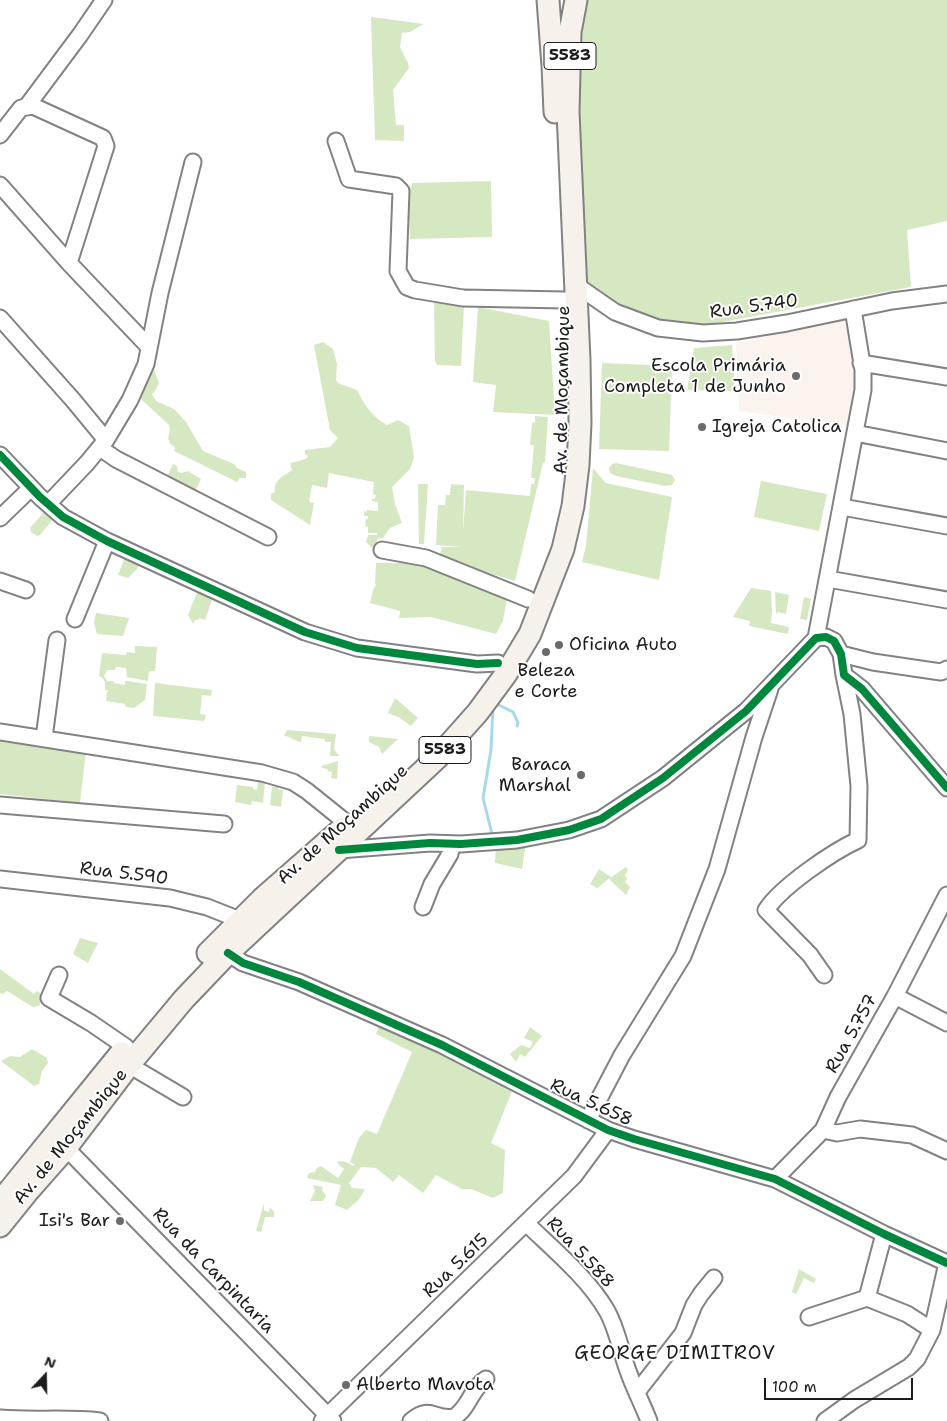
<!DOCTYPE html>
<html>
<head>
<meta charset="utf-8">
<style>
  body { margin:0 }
  #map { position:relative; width:947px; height:1421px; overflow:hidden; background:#fff; font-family:"Shantell Sans",sans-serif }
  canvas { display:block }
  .north { position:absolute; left:20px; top:1351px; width:50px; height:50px; -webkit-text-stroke:4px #fff; paint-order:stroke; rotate:21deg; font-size:14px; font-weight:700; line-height:20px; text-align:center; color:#1c1c1c }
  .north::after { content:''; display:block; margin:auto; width:18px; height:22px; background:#1c1c1c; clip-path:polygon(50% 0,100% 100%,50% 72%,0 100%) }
  .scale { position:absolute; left:764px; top:1378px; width:149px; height:22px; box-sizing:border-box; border:2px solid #1c1c1c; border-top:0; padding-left:6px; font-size:15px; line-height:18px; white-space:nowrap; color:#1c1c1c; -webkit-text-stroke:4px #fff; paint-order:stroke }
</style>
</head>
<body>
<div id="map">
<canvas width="947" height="1421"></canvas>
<div class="north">N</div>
<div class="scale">100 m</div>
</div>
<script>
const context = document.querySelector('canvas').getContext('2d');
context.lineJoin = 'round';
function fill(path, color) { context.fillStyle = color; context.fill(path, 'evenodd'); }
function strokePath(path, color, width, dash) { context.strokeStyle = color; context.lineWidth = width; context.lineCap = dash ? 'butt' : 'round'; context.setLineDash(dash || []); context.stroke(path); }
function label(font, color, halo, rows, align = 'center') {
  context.font = font + ' "Shantell Sans",sans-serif'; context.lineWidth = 4; context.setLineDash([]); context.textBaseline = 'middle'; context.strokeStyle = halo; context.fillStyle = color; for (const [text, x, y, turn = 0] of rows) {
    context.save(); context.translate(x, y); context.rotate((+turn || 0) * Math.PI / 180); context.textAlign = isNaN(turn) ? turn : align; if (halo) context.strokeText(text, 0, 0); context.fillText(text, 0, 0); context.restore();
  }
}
const built = new Path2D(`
  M843,321L855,349L854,402L847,426L739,411L736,343Z`);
const green = new Path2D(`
  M588,0H947V221L907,230L911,287L706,325L659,324L617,308L583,285L577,63Z
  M371,17L424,24L410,32L402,33L400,47L408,63L409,68L393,90L396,125H404V141L375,140Z
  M491,181L492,237L410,239L408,187L412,186V183Z
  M434,299L464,304L461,366L437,365L435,361Z
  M478,307L549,321L555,415L493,412L496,385L473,382Z
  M323,342L333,349L337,364L336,380L338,383L357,390C364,404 373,418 387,425L398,420L409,426L414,457L410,469L392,487L395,504L402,523L390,528L383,538L377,539L376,551L366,542L368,535H377V533H368V527L365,526L366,519H368V516H364V511L366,512L367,510L378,511V502L372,501V499H375L376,495L373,494L374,482L329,473L327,488L312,485L309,502L314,503L310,525L271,500V494L275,492C273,480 284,476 292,470L290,463L299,461L307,458L308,456L305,454V450L330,447L338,438L330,430L314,345Z
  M732,345L735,391L687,390L694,348Z
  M151,361L159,383L155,391L152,394L156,401L174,409L186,422L203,451L234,464L237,468L246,472V478H240L237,482L174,451L175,447L169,443L170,441L168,439L170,429L169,425L142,400C137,389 147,372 151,361Z
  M602,363L672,366L669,451L599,449Z
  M535,416L548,417L545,462L543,463L515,581L439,558L442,547H462L436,545L438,505H445L446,495H450L451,484L464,485L463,532L466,490L530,496L531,484H534L535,478H531L534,445H530L532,423L535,422Z
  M616,463L672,475L675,480L672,485L665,486L616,476L610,473L609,468L612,464Z
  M173,464L177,466L178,472L181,473L188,471L201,479L194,494L166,479Z
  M593,468L606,483L672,497L659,580L582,562L586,546Z
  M761,481L827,494L819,531L754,517Z
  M418,484H428L424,544H419Z
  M45,511L54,518L40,535L37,536L31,532L30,528Z
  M126,554L141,561L137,569L128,578L118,575Z
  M376,563H409L449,574L507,598L503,621L496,634L431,617L399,618L400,611L370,603L373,590L376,585L375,584Z
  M751,588L771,591L772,610L771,623L789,627L788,634L749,626L750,621L733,617Z
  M198,590L213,597L205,620L199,618L198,620H195L193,624L188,615Z
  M775,592L789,595L786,614L778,612L776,614Z
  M804,597L811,599L807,620L800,619Z
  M96,613L129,618L123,636L97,634L94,623Z
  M135,646L157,647L155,671H149L148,681L127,677L126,668L116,667L115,670H107L104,676L107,681H114V683L125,685V681H128L147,684L145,700L134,708L126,707L125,704L106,701L107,692L109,691L105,690C105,684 106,678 99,676L102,653L126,655L127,652L135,653Z
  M155,683L212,690L211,696L202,695L200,714L206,715L204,721L153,716Z
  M395,698L418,718L411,726L400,718L388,713Z
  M287,730L336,734L334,749L339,756H330L331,742H325V739L302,736L301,742C294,741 291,736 284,736Z
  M369,736L398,739L382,754L379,747L369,742Z
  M0,740L86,751L80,803L0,794Z
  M338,761L337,779L331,778L332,772L327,771L328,769L322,768L321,766Z
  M258,781L265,782L263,803L252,801L251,805L235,802L237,785L253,787V789L257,790Z
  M272,787H278V789L283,790L281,807L270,805Z
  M526,843L522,869L495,863L496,845Z
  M626,867L628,870L625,875L627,879L625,882L630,887L626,895L609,879Z
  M599,869L611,877L597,888L590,884Z
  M80,938L98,943L88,963L73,954Z
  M0,969L34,994L37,991L44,996L39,1006L33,1007L7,991L3,994L0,993Z
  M380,1023L513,1089L491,1143L505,1150L503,1193L493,1198L471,1189H462L436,1175L423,1193L399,1175L393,1182L376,1168L361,1167L349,1183L352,1188L365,1189C359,1202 357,1201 347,1210L335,1205L341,1185L307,1178L309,1173L315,1172L317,1168L321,1166L338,1178L344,1169L337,1163L339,1161L346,1162L354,1166L355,1165L350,1162L359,1138L366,1130L377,1134L412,1052L376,1034Z
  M530,1027L542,1036L525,1057L520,1054L516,1062L510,1054L521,1045L530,1048L533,1042L524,1038Z
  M32,1049L47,1058L48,1063L42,1071L39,1084L34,1086L1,1061L10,1056L20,1057Z
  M313,1185L323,1187L322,1190L326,1196L323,1201H310L315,1191Z
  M264,1203V1210L268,1212L270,1210L269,1209L271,1208L274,1212V1217H265L261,1232L256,1231Z
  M799,1269L816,1279L814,1283L804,1278L796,1294L792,1292Z`);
const stream = new Path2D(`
  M495,703L513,712L518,723L517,726
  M493,838L483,798L491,750L493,706`);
const minor = new Path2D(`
  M27,106L80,35L104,0
  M0,135L21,108L33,106L103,138L106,146L69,263
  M336,141L349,179L396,186L401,191L398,271L407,287L415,290L463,298L564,300
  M0,185L69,263L149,347
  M576,285L615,312L658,328L703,333L737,331L787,323L892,301L947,294
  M0,318L73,400L106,440
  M861,363L947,377
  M855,433L947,451
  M100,448L116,459L268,537
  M0,455L40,497L63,517L107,541L305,632L357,648L477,664L498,663
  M48,504L87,463L106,440L130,400L146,364L160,293L193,162
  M842,507L947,526
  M0,518L31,488
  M382,550L426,558L528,599
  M828,579L947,600
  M0,581L26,590
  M75,619L107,541
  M816,638L863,390V370L853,309
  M841,654L873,662L934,671L941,672L947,669
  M0,732L262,773L293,782L307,791L348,824
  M44,738L57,640
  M0,805L224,824
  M339,850L430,843L461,844L517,840L569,830L601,819L663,778L746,711L816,638L826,637L834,641L841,654L844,675L862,689L947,788
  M0,879L170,898L207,907L240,920
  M423,907L432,884L450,854L452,844
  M228,953L243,963L299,982L442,1045L608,1130L634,1139L775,1179L884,1234L947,1263
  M59,975L49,998L91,1023L126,1047
  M824,975L810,955L766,910C781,887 832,852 858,840L859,786L852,714L844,675
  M895,996L947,1023
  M129,1065L183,1097
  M588,1120L622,1055L683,956L717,869L754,737L770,689
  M823,1130L837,1133L860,1129L912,1135L947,1151
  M66,1148L333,1421
  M775,1179L823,1130L838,1097L895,996L947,895
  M526,1223C553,1249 588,1278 607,1311C617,1329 620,1348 627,1368C633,1386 642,1403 649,1421
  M867,1298L884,1234
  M809,1317L867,1298L907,1314L932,1330
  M637,1392L683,1333L694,1305L701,1294L714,1278
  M0,1418C33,1421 67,1417 100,1421
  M322,1421L574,1176L608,1130
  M411,1421C431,1404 434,1421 454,1417C469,1409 471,1388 486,1379
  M825,1421L854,1400L909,1367L917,1359L932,1330L947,1263`);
const highway = new Path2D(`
  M548,0L553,66L555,112
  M208,953L262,899L343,828
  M0,1202L121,1053
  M0,1226L29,1190L66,1148L133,1060L184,999L228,953L438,757L478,712L506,674L530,634L563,549L573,506L578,465L580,423L579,360L568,112L570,32L576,0`);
const cycleway = new Path2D(`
  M0,455L40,497L63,517L107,541L305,632L357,648L477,664L498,663
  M339,850L430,843L461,844L517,840L569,830L601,819L663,778L746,711L816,638L826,637L834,641L841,654L844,675L862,689L947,788
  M228,953L243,963L299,982L442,1045L608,1130L634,1139L775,1179L884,1234L947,1263`);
const markers = [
  [796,376,5,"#6b6b6b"],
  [702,427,5,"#6b6b6b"],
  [559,645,5,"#6b6b6b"],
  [546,652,5,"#6b6b6b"],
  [581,775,5,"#6b6b6b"],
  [120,1221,5,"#6b6b6b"],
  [346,1385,5,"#6b6b6b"]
];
const shields = [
  [570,56,52],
  [445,750,52]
];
const shieldNames = [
  ["5583",570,56],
  ["5583",445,750]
];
const streetNames = [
  ["Rua 5.740",754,307,-8],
  ["Av. de Moçambique",563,390,-89],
  ["Av. de Moçambique",343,825,-42],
  ["Rua 5.590",124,874,7],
  ["Rua 5.757",852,1034,-61],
  ["Rua 5.658",591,1103,25],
  ["Av. de Moçambique",71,1137,-51],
  ["Rua 5.588",580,1253,47],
  ["Rua 5.615",456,1266,-44],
  ["Rua da Carpintaria",213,1271,46]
];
const poiNames = [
  ["Escola Primária",786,366],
  ["Completa 1 de Junho",786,387],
  ["Igreja Catolica",712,427,"left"],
  ["Oficina Auto",569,645,"left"],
  ["Beleza",546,671,"center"],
  ["e Corte",546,692,"center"],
  ["Baraca",571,765],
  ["Marshal",571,786],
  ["Isi's Bar",110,1221],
  ["Alberto Mavota",356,1385,"left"]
];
const neighbourhoodNames = [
  ["GEORGE DIMITROV",675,1354]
];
fill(built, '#fbf3ee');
fill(green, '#d5e8c2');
strokePath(stream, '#a8d9eb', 3);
strokePath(minor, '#828282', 19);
strokePath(highway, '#828282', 25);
strokePath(minor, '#fff', 15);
strokePath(highway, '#f6f1eb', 21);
strokePath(cycleway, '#00873e', 8);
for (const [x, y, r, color] of markers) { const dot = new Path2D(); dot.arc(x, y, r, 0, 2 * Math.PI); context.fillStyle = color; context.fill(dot); strokePath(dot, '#fff', 2); }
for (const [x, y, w] of shields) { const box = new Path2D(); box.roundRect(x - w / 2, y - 13.5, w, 27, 4); context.fillStyle = '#fff'; context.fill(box); strokePath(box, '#1c1c1c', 1); }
label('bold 16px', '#1c1c1c', null, shieldNames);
label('18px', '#1c1c1c', '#fff', streetNames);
label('18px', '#1c1c1c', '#fff', poiNames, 'right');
context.letterSpacing = '1px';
label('19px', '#1c1c1c', '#fff', neighbourhoodNames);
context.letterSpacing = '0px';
</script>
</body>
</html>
